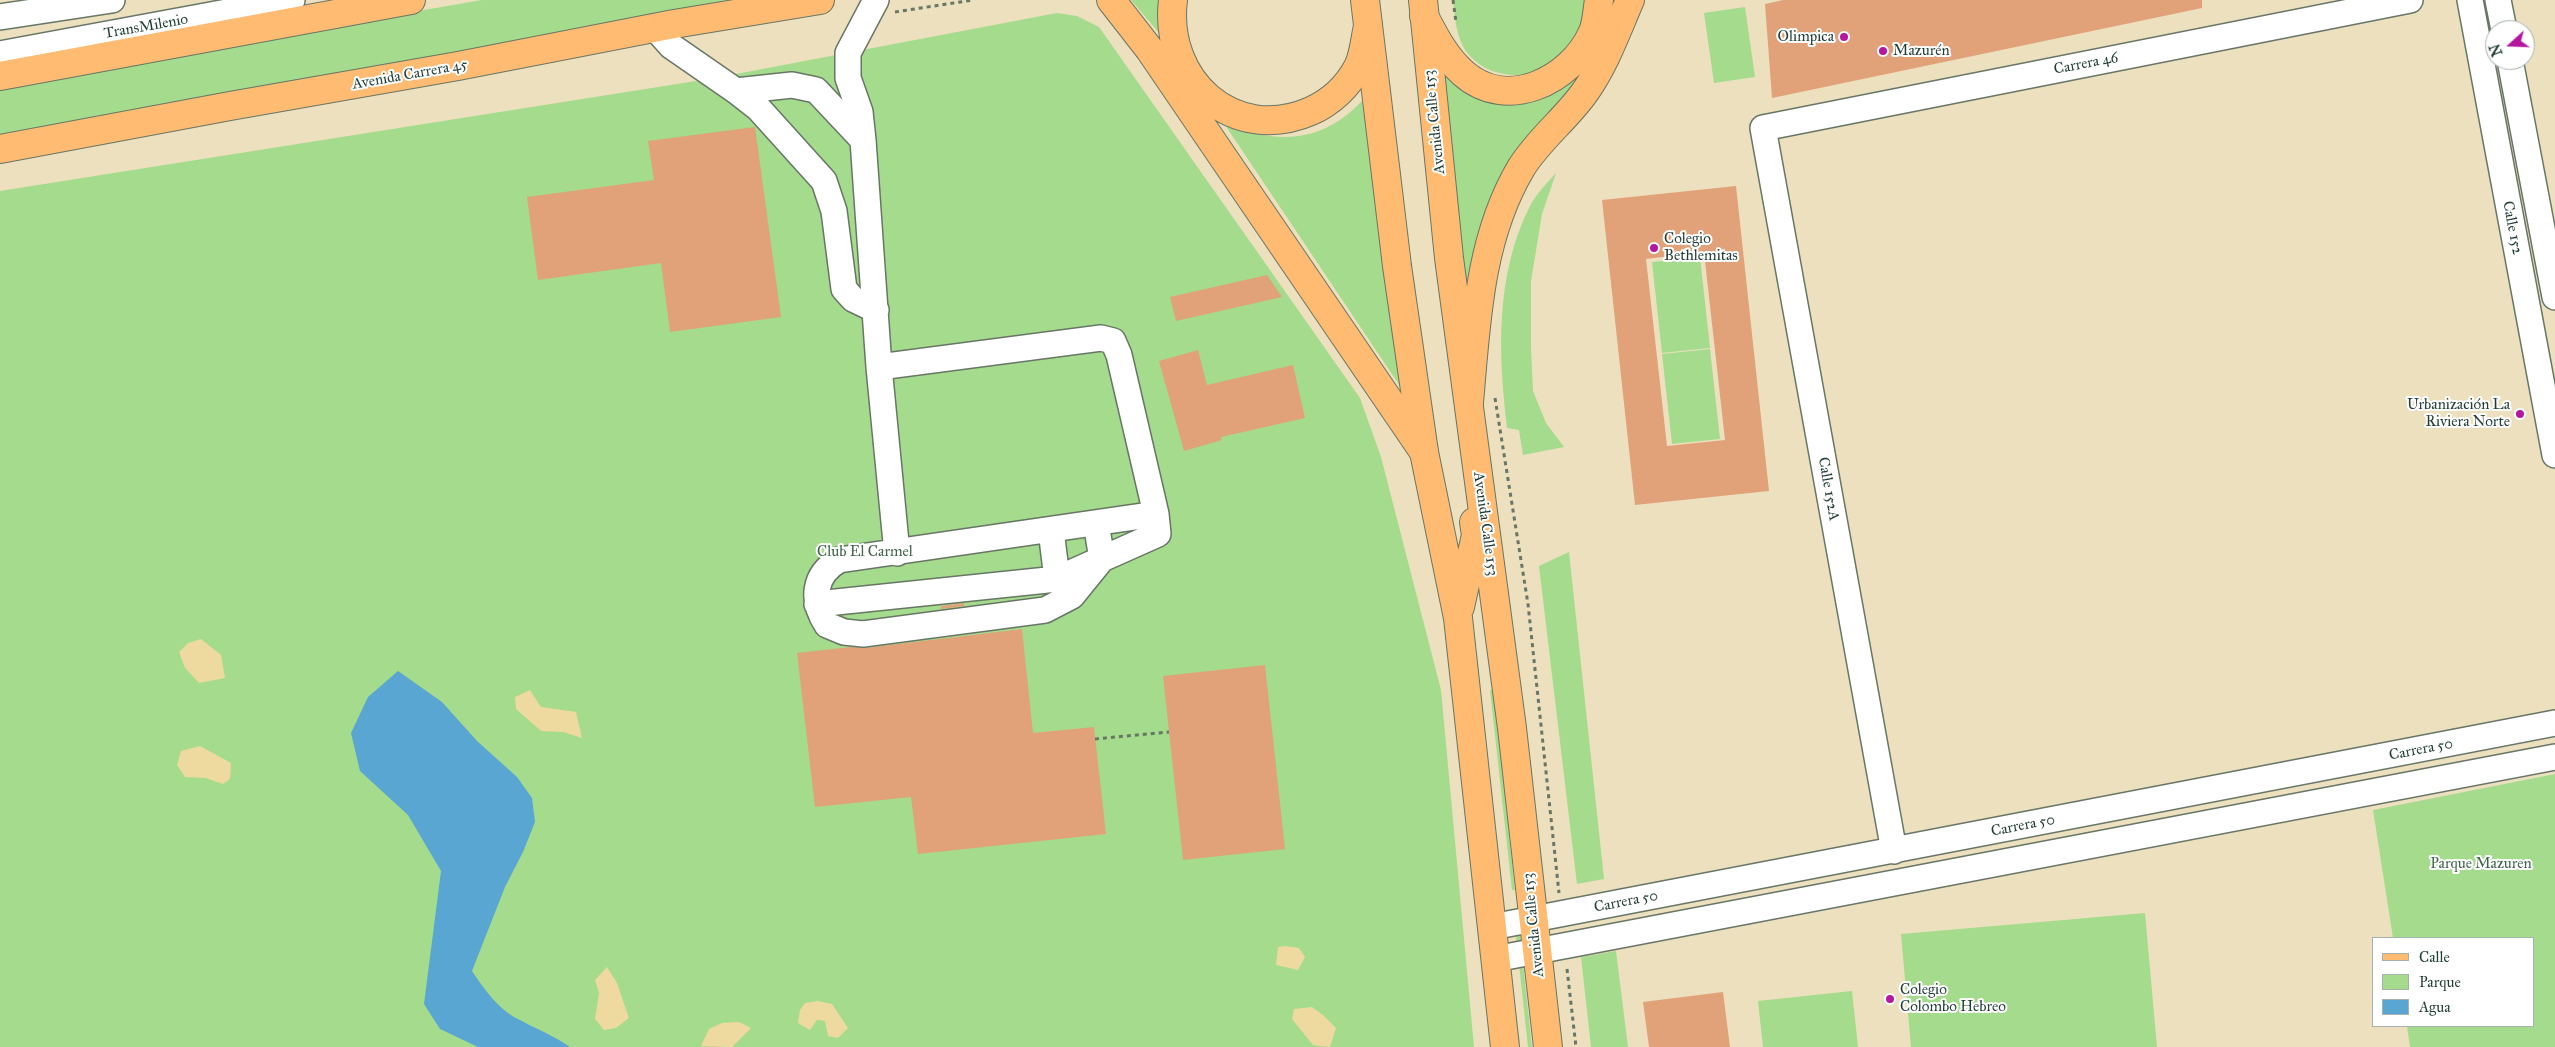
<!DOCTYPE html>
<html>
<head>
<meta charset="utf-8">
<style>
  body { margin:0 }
  #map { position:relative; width:2555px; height:1047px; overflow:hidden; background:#ece0bf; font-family:"IM FELL Great Primer",serif }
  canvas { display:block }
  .legend { position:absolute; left:2372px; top:937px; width:162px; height:90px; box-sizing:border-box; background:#fff; border:1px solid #a5b1ae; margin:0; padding:6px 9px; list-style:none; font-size:15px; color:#1f3d34 }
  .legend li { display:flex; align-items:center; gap:10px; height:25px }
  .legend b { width:25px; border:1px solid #a5b1ae }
  .north { position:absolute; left:2485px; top:20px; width:50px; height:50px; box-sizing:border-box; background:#fff; border:1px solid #a5b1ae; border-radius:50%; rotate:250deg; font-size:14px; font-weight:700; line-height:20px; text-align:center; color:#1f3d34 }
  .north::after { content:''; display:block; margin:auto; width:18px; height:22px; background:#b5179e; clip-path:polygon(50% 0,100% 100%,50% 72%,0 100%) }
</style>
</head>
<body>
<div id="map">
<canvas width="2555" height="1047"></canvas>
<ul class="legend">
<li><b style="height:6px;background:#febb71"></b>Calle</li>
<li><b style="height:14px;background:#a5db8c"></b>Parque</li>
<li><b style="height:14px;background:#5aa6d2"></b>Agua</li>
</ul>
<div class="north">N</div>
</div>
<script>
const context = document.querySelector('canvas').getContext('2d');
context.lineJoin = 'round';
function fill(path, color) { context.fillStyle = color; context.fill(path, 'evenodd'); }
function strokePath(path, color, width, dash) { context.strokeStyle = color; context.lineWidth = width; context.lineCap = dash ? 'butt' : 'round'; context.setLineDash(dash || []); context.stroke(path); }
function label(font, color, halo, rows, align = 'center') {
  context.font = font + ' "IM FELL Great Primer",serif'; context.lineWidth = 4; context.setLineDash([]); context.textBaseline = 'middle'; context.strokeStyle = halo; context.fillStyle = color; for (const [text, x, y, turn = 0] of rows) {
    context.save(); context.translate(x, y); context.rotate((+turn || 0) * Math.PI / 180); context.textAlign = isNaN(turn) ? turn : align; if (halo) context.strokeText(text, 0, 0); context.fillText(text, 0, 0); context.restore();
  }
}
const green = new Path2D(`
  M482,0H760L0,139V88L204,48Z
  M1131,0H1165V40Z
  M1453,0H1588C1587,15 1579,42 1568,53C1542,80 1495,84 1469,55C1456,40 1455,18 1453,0Z
  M1745,7L1755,77L1714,83L1704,13Z
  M1057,13L1077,16L1099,27L1360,398L1381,457L1441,690L1474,1047H0V191L715,78Z
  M1441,69C1449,77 1459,90 1470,95C1509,114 1548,90 1583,73L1494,193L1480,226L1465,287Z
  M1362,101L1404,392L1223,122C1275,145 1321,144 1362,101Z
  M1556,173L1542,214L1531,281V348L1533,391L1546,423L1564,447L1523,455L1519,430L1507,428C1498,354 1495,275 1530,206C1536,194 1547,183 1556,173Z
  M1700,257L1710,348L1662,353L1652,262Z
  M1710,349L1720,439L1672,444L1662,354Z
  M1569,552L1604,879L1577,884L1539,566Z
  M1490,690H1494L1515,890H1512Z
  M2555,774V1047H2410L2407,1026H2534V938H2393L2373,810Z
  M2145,913L2157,1047H1911L1901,934Z
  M1515,927H1519L1532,1047H1528Z
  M1616,951L1628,1047H1591L1581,957Z
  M1852,991L1858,1047H1763L1758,1001Z`);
const sand = new Path2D(`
  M201,639L221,655L225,678L199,683L185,668L179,652L188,643Z
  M530,690L541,707L576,712L582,738L563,732L541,731L516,709L515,697Z
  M200,746L231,763L230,779L223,784L205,778L185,777L177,765L181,751Z
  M1285,946L1299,948L1305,957L1298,970L1276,965L1278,947Z
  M607,967L617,983L629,1018L616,1028L604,1030L595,1019L599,993L595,980Z
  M818,1001L832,1004L848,1028L838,1038L828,1036L825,1021L817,1020L810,1030L798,1023L800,1010L805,1003Z
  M1312,1007L1323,1015L1336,1028L1330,1047L1313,1045L1292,1019L1294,1009Z
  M739,1022L751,1028L732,1047L701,1046L709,1029L722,1023Z`);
const water = new Path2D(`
  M398,671L442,702L477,741L517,777L532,798L535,822L523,852L505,887L472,971C484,989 499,1010 518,1019C536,1029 553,1035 570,1047H478L440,1029L424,1004L441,871L408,815L360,771L351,733L368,697Z`);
const building = new Path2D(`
  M1783,0H2202V8L1772,98L1765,4Z
  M755,127L781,317L670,332L661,263L538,280L527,197L654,180L648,141Z
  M1736,186L1769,491L1635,505L1602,200ZM1704,252L1725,440L1667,446L1646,259Z
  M1267,275L1282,297L1176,321L1170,297Z
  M1198,350L1207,385L1293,365L1305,418L1221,437L1222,440L1184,451L1159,361Z
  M964,603V606L941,609V606Z
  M1022,629L1033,733L1094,727L1106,834L918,854L911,797L815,807L797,653L851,647L865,648Z
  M1265,665L1285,849L1183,860L1163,676Z
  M1723,992L1730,1047H1649L1643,1002Z`);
const path = new Path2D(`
  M1453,0L1456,22
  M895,12L973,0
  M1495,398L1528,604L1559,893
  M1095,739L1169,732
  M1567,969L1576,1047`);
const minor = new Path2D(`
  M876,0L848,53V78L860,112L863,140L879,367L897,553
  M2470,0L2555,455
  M2498,0L2504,30
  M0,17L112,0
  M654,27L671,46L736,91L792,85L816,90L863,140
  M0,54L292,0
  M2510,60L2555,297
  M736,91L759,109L824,181L834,211L844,289L853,299L876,310
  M1096,523L1102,559L1072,596L1045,610L863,634L844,632L827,625C811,601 813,575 839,560L1156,514
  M1051,530L1057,579
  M817,604L1057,579L1158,534L1156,514L1119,355L1113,341L1101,338L879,367
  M1894,851L1763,128L2410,0
  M1492,927L2555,723
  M1495,959L2555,757`);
const major = new Path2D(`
  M1365,0L1397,266L1424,452L1458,618L1505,1047
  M1423,0L1449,258L1512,728L1548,1047
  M1460,607L1476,535L1474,522`);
const highway = new Path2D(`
  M1111,0L1150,50L1424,452
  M1173,0C1163,80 1233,145 1311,111C1331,102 1348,86 1358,67C1364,55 1365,39 1368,26
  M1424,16C1435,37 1445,57 1463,73C1507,112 1570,81 1592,34C1597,24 1597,11 1599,0
  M0,76L411,0
  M0,149L230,106L458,66L674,24L820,0
  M1469,403C1476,323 1479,239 1521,168C1539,139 1566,119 1585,92C1605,64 1616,32 1630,0`);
const markers = [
  [1844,37,5,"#b5179e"],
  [1883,51,5,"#b5179e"],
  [1654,248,5,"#b5179e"],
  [2520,414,5,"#b5179e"],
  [1890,999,5,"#b5179e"]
];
const streetNames = [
  ["TransMilenio",146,27,-10],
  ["Carrera 46",2086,64,-11],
  ["Avenida Carrera 45",410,75,-10],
  ["Avenida Calle 153",1435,122,-96],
  ["Calle 152",2512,228,79],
  ["Calle 152A",1828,489,80],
  ["Avenida Calle 153",1485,524,82],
  ["Carrera 50",2421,750,-11],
  ["Carrera 50",2023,826,-11],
  ["Carrera 50",1626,902,-11],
  ["Avenida Calle 153",1534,925,-96]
];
const poiNames = [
  ["Olimpica",1834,37,"right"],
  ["Mazurén",1893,51],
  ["Colegio",1664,239],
  ["Bethlemitas",1664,256],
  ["Urbanización La",2510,405,"right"],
  ["Riviera Norte",2510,422,"right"],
  ["Colegio",1900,990],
  ["Colombo Hebreo",1900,1007]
];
const parkNames = [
  ["Club El Carmel",865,552],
  ["Parque Mazuren",2481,864]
];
fill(green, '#a5db8c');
fill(sand, '#eeda9e');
fill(water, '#5aa6d2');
fill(building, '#e1a27a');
strokePath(minor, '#677665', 28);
strokePath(major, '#677665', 30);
strokePath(highway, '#677665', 30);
strokePath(path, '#677665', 3, [4, 4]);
strokePath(minor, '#fff', 25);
strokePath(major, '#febb71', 28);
strokePath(highway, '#febb71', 28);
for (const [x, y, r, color] of markers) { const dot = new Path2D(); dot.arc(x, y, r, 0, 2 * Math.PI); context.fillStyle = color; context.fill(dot); strokePath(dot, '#fff', 2); }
label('15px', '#1f3d34', '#fff', streetNames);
label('15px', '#1f3d34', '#fff', poiNames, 'left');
label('15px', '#40644a', '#fff', parkNames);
</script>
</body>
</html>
